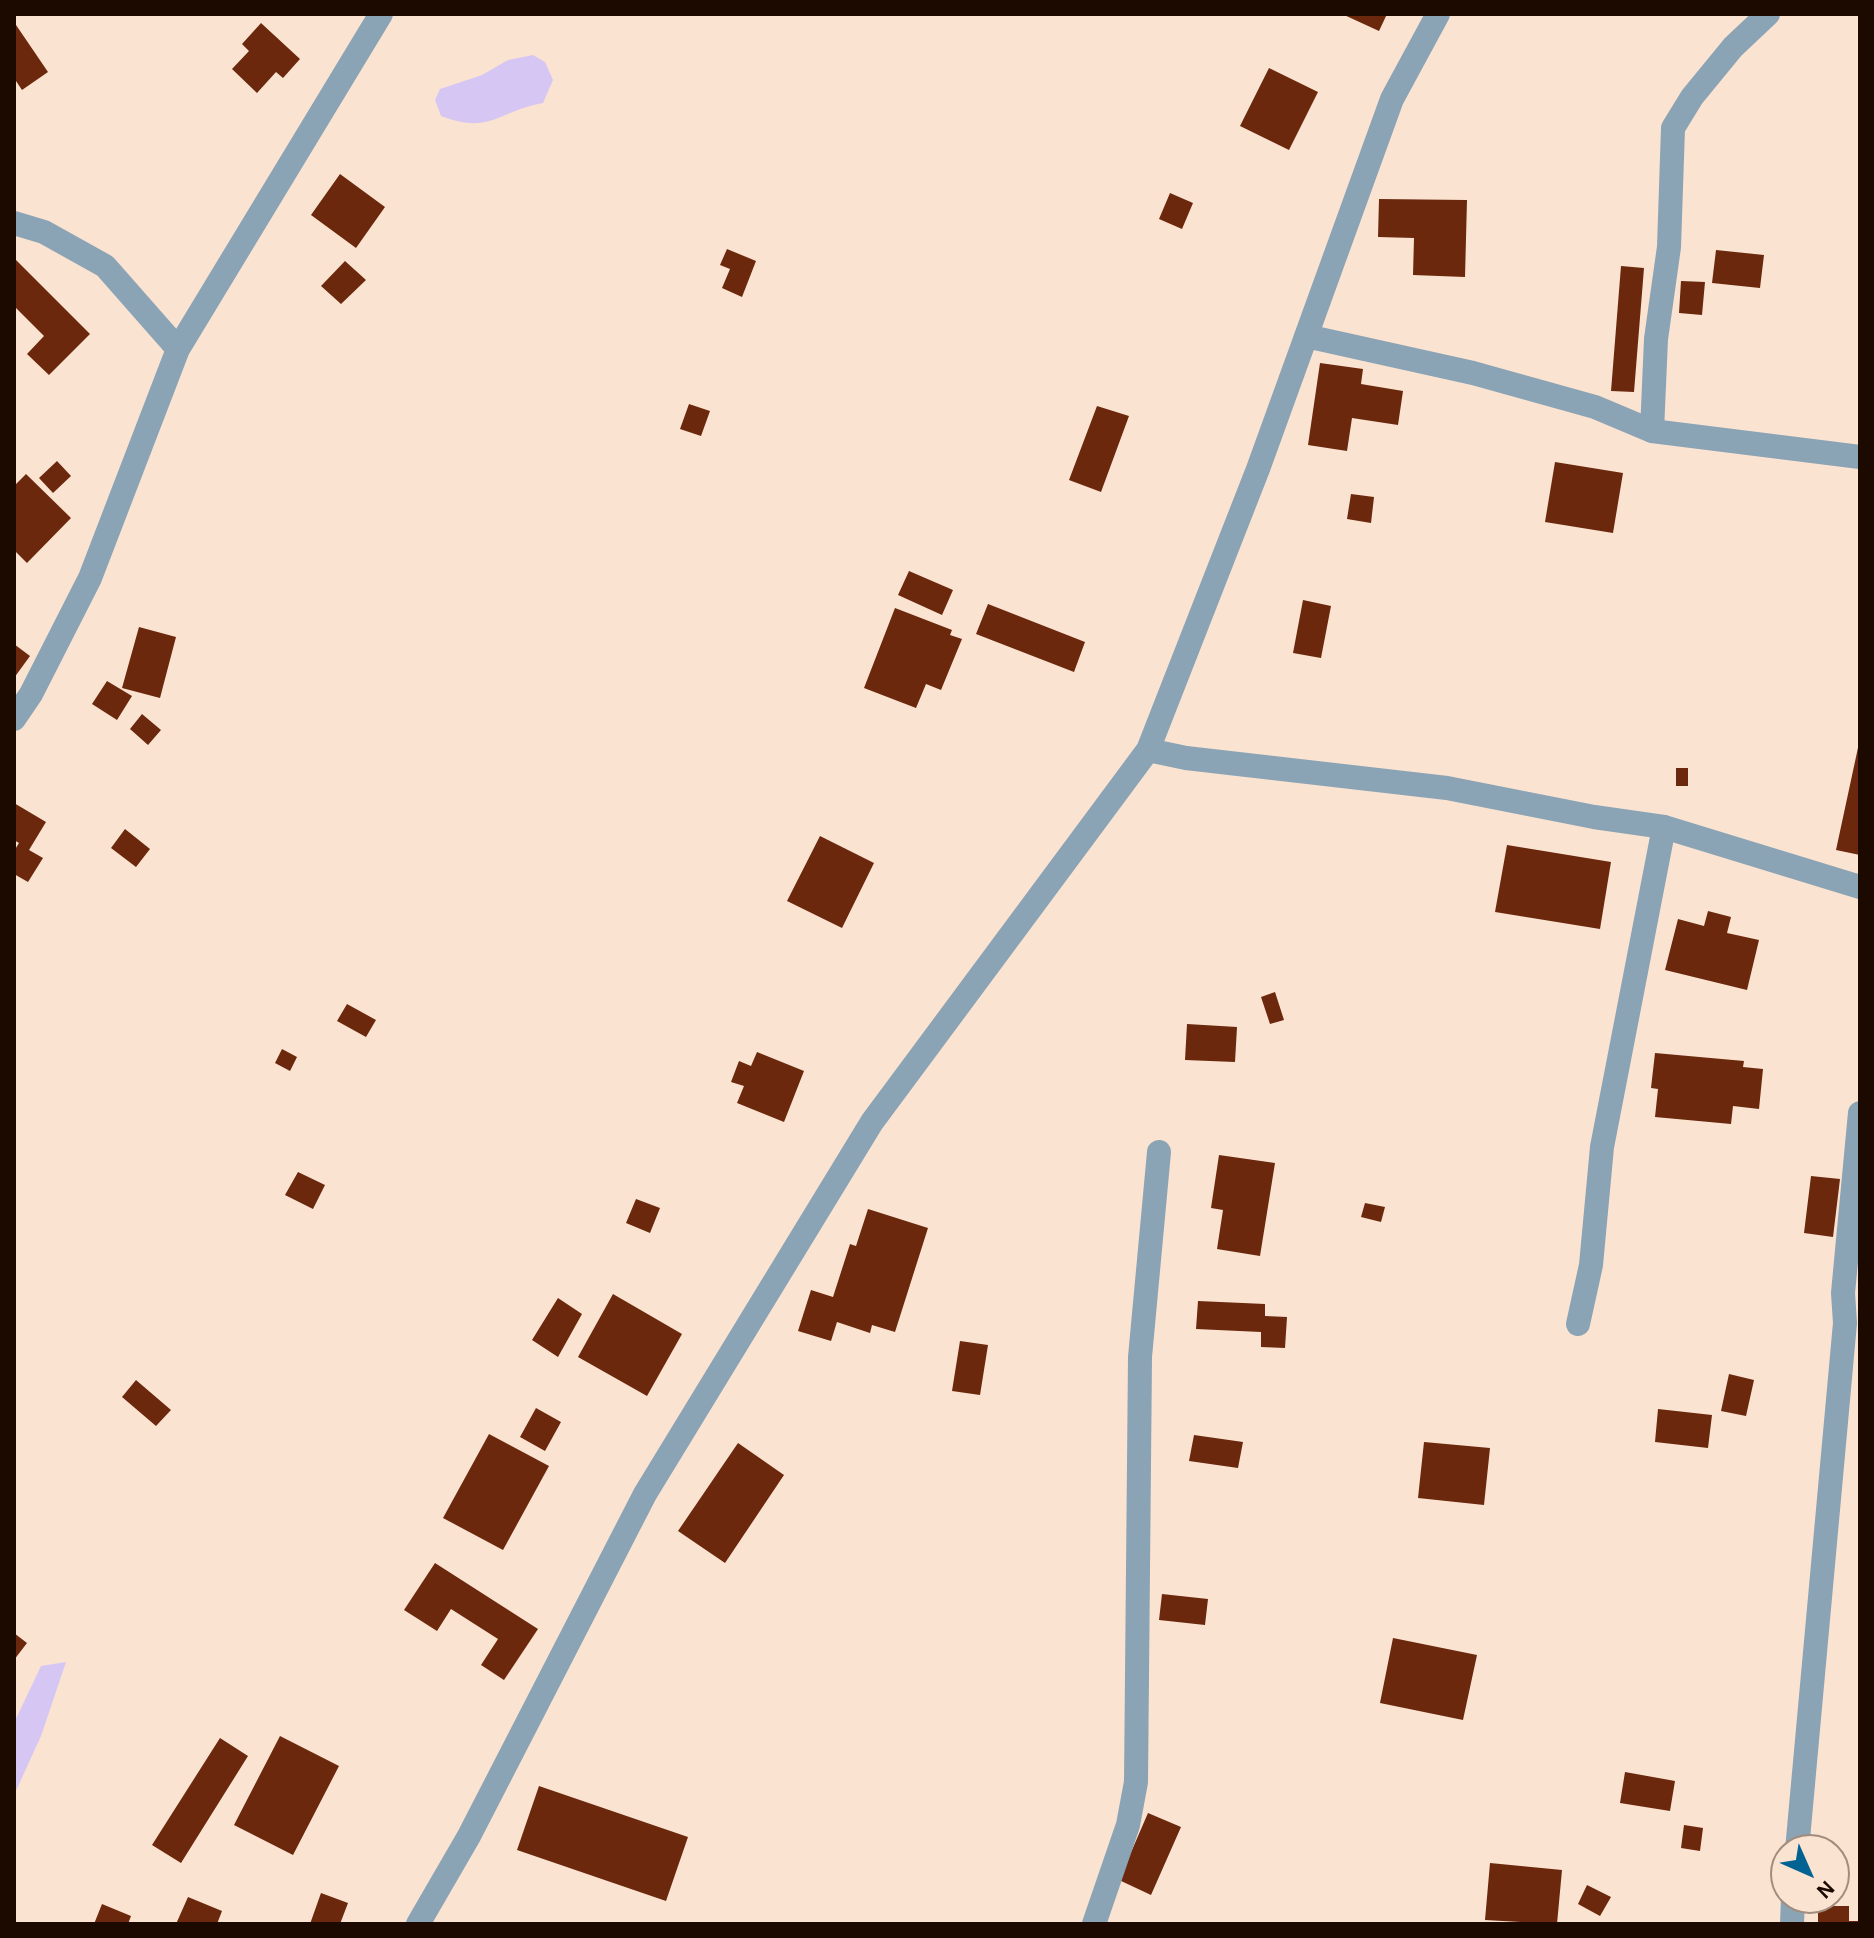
<!DOCTYPE html>
<html>
<head>
<meta charset="utf-8">
<style>
  body { margin:0 }
  #map { position:relative; width:1874px; height:1938px; overflow:hidden; background:#fae3d1; font-family:"Alegreya Sans",sans-serif }
  canvas { display:block }
  .frame { position:absolute; inset:0; border:16px solid #1c0900; pointer-events:none }
  .north { position:absolute; left:1770px; top:1834px; width:80px; height:80px; box-sizing:border-box; background:#fae3d1; border:2px solid #a18c7d; border-radius:50%; rotate:135deg; font-size:22px; font-weight:700; line-height:32px; text-align:center; color:#1c0900 }
  .north::after { content:''; display:block; margin:auto; width:28px; height:36px; background:#026392; clip-path:polygon(50% 0,100% 100%,50% 72%,0 100%) }
</style>
</head>
<body>
<div id="map">
<canvas width="1874" height="1938"></canvas>
<div class="frame"></div>
<div class="north">N</div>
</div>
<script>
const context = document.querySelector('canvas').getContext('2d');
context.lineJoin = 'round';
function fill(path, color) { context.fillStyle = color; context.fill(path, 'evenodd'); }
function strokePath(path, color, width, dash) { context.strokeStyle = color; context.lineWidth = width; context.lineCap = dash ? 'butt' : 'round'; context.setLineDash(dash || []); context.stroke(path); }
const green = new Path2D(`
  M533,55L545,62L553,80L543,103C498,111 491,135 441,116L435,100L440,89L482,75L508,60Z
  M66,1662L41,1736L14,1795V1723L41,1666Z`);
const building = new Path2D(`
  M1342,14H1387L1379,31Z
  M14,22L48,72L22,90L14,78Z
  M261,23L300,59L283,78L276,72L257,93L232,69L249,51L242,44Z
  M1269,68L1318,92L1289,150L1240,126Z
  M340,174L385,207L356,248L311,215Z
  M1170,193L1193,203L1182,229L1159,219Z
  M1379,199L1467,200L1465,277L1413,275L1414,238L1378,237Z
  M727,249L756,261L742,297L722,288L730,269L720,265Z
  M1716,250L1764,255L1760,288L1712,283Z
  M14,258L90,334L49,375L27,354L44,336L14,306Z
  M345,261L366,280L341,304L321,286Z
  M1621,266L1644,268L1634,392L1611,391Z
  M1681,281L1705,282L1702,315L1679,313Z
  M1320,363L1363,369L1361,384L1403,391L1398,425L1352,418L1347,451L1308,445Z
  M689,404L710,411L701,436L680,429Z
  M1097,406L1129,416L1101,492L1069,480Z
  M57,461L71,476L53,493L39,478Z
  M1555,462L1623,473L1613,533L1545,522Z
  M26,474L71,518L27,563L14,550V486Z
  M1351,494L1374,497L1371,523L1347,519Z
  M909,571L953,590L942,615L898,595Z
  M1303,600L1331,606L1321,658L1293,653Z
  M988,604L1085,642L1074,672L976,634Z
  M895,608L952,630L950,635L962,639L941,690L926,684L916,708L864,688Z
  M139,627L176,637L160,698L122,688Z
  M14,644L30,656L14,678Z
  M107,681L132,696L117,720L92,704Z
  M142,714L161,730L148,745L130,729Z
  M1859,743L1860,744V855L1836,850Z
  M1676,768H1688V786H1676Z
  M14,803L46,822L29,850L43,858L28,882L14,874V851L19,843L14,840Z
  M125,829L150,849L136,867L111,848Z
  M820,836L874,863L842,928L787,901Z
  M1507,845L1611,862L1600,929L1495,912Z
  M1708,911L1731,917L1727,933L1759,940L1747,990L1665,970L1678,919L1704,926Z
  M1275,992L1284,1020L1270,1024L1261,997Z
  M347,1004L376,1020L366,1037L337,1021Z
  M1187,1024L1237,1027L1235,1062L1185,1060Z
  M282,1049L297,1057L290,1071L275,1063Z
  M757,1052L804,1071L784,1122L737,1103L744,1086L731,1082L739,1061L751,1066Z
  M1655,1053L1744,1061L1743,1067L1763,1069L1759,1109L1733,1106L1731,1124L1655,1117L1658,1089L1651,1088Z
  M1219,1155L1275,1163L1260,1256L1217,1249L1223,1210L1211,1208Z
  M298,1172L325,1185L313,1209L285,1195Z
  M1811,1176L1840,1179L1833,1237L1804,1233Z
  M636,1199L660,1208L650,1233L626,1223Z
  M1365,1203L1385,1207L1381,1222L1361,1217Z
  M868,1209L928,1228L895,1332L872,1325L870,1333L837,1322L831,1341L798,1331L811,1290L833,1297L850,1244L856,1246Z
  M613,1294L682,1334L647,1396L578,1357Z
  M558,1298L582,1314L558,1357L532,1340Z
  M1198,1301L1265,1304V1316L1287,1317L1285,1348L1261,1347V1332L1196,1329Z
  M960,1341L988,1345L980,1395L952,1391Z
  M1729,1374L1754,1380L1746,1416L1721,1411Z
  M136,1380L171,1410L156,1426L122,1397Z
  M536,1408L561,1422L545,1451L520,1437Z
  M1658,1409L1712,1415L1708,1448L1655,1442Z
  M489,1434L549,1466L503,1550L443,1518Z
  M1194,1435L1243,1442L1238,1468L1189,1461Z
  M1424,1442L1490,1448L1484,1505L1418,1498Z
  M738,1443L784,1475L725,1563L678,1531Z
  M435,1563L538,1629L504,1680L481,1665L498,1639L451,1609L437,1631L404,1610Z
  M1162,1594L1208,1599L1205,1625L1159,1620Z
  M14,1633L27,1643L14,1660Z
  M1393,1638L1477,1655L1463,1720L1380,1703Z
  M280,1736L339,1766L293,1855L234,1825Z
  M220,1738L248,1756L181,1863L152,1845Z
  M1625,1772L1675,1781L1670,1811L1620,1803Z
  M539,1786L688,1837L666,1901L517,1850Z
  M1148,1813L1181,1827L1151,1895L1119,1880Z
  M1684,1825L1703,1828L1700,1851L1681,1848Z
  M1490,1863L1562,1870L1557,1924L1485,1920Z
  M1587,1885L1611,1897L1600,1916L1578,1904Z
  M321,1893L348,1903L340,1924H310Z
  M188,1897L222,1911L217,1924H176Z
  M102,1904L131,1916L128,1924H94Z
  M1818,1906H1849V1921H1860V1924H1818Z`);
const lane = new Path2D(`
  M14,223L44,232L105,266L178,349
  M1652,431L1656,339L1669,247L1673,128L1692,97L1733,47L1768,14
  M14,719L31,694L90,578L178,349L381,14
  M1578,1324L1591,1265L1602,1147L1664,827`);
const street = new Path2D(`
  M1306,336L1473,373L1595,407L1652,431L1860,457
  M1148,750L1186,758L1447,788L1594,817L1664,827L1860,887
  M1797,1850L1845,1323L1843,1293L1860,1113
  M418,1924L469,1836L645,1494L872,1122L1148,750L1258,469L1392,99L1438,14
  M1094,1924L1128,1825L1136,1782L1140,1357L1159,1152
  M1792,1924L1793,1898`);
fill(green, '#d5c6f4');
fill(building, '#6b280d');
strokePath(lane, '#8aa3b5', 24);
strokePath(street, '#8aa3b5', 24);
</script>
</body>
</html>
